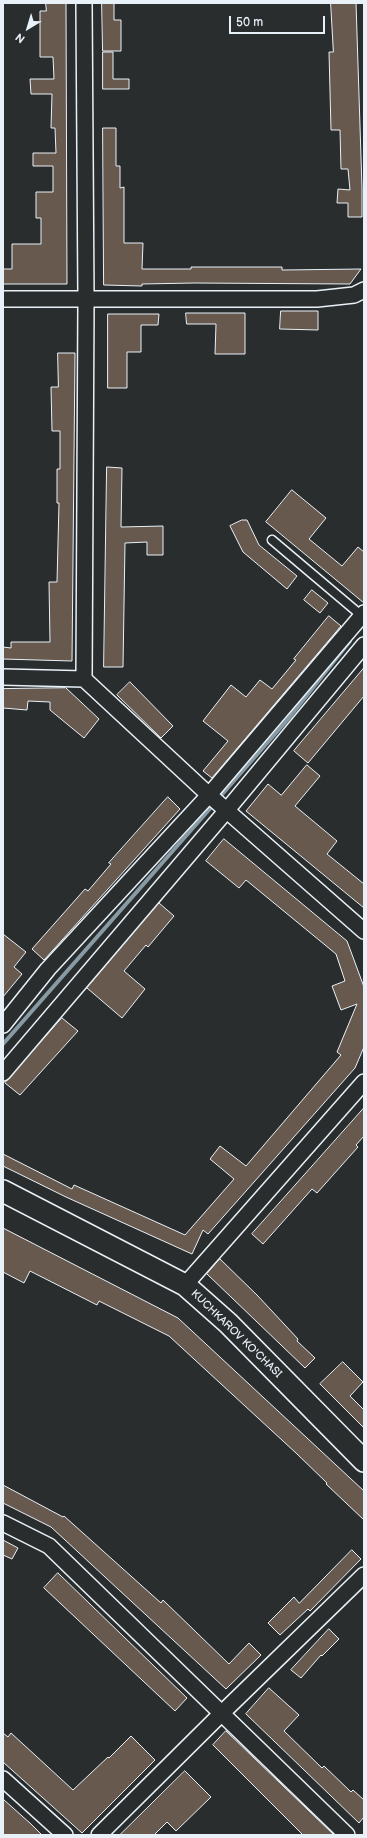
<!DOCTYPE html>
<html>
<head>
<meta charset="utf-8">
<style>
  body { margin:0 }
  #map { position:relative; width:367px; height:1838px; overflow:hidden; background:#2a2d2e; font-family:"Balsamiq Sans",sans-serif }
  canvas { display:block }
  .frame { position:absolute; inset:0; border:4px solid #e8f1f8; pointer-events:none }
  .north { position:absolute; left:8px; top:8px; width:40px; height:40px; -webkit-text-stroke:3px #2a2d2e; paint-order:stroke; rotate:218deg; font-size:11px; font-weight:700; line-height:16px; text-align:center; color:#e8f1f8 }
  .north::after { content:''; display:block; margin:auto; width:14px; height:18px; background:#e8f1f8; clip-path:polygon(50% 0,100% 100%,50% 72%,0 100%) }
  .scale { position:absolute; left:229px; top:16px; width:96px; height:18px; box-sizing:border-box; border:2px solid #e8f1f8; border-top:0; padding-left:5px; font-size:12px; line-height:14px; white-space:nowrap; color:#e8f1f8; -webkit-text-stroke:3px #2a2d2e; paint-order:stroke }
</style>
</head>
<body>
<div id="map">
<canvas width="367" height="1838"></canvas>
<div class="frame"></div>
<div class="north">N</div>
<div class="scale">50 m</div>
</div>
<script>
const context = document.querySelector('canvas').getContext('2d');
context.lineJoin = 'round';
function strokePath(path, color, width, dash) { context.strokeStyle = color; context.lineWidth = width; context.lineCap = dash ? 'butt' : 'round'; context.setLineDash(dash || []); context.stroke(path); }
function fill(path, color) { context.fillStyle = color; context.fill(path, 'evenodd'); }
function label(font, color, halo, rows, align = 'center') {
  context.font = font + ' "Balsamiq Sans",sans-serif'; context.lineWidth = 4; context.setLineDash([]); context.textBaseline = 'middle'; context.strokeStyle = halo; context.fillStyle = color; for (const [text, x, y, turn = 0] of rows) {
    context.save(); context.translate(x, y); context.rotate((+turn || 0) * Math.PI / 180); context.textAlign = isNaN(turn) ? turn : align; if (halo) context.strokeText(text, 0, 0); context.fillText(text, 0, 0); context.restore();
  }
}
const stream = new Path2D(`
  M218,799L288,719L350,641
  M3,1044L214,804`);
const building = new Path2D(`
  M46,3H66L67,284H3V269H12V244H41V218H36V192H53V166H33V153H56L55,128H51L52,94H31L30,79H54L53,57H40V11H46Z
  M102,3H114V20H121V51H103Z
  M331,3H356L362,188V217H348V203H337L338,189L350,190L348,169H341L340,130H331L329,52H333Z
  M103,52H113V79H129V89H103Z
  M103,128H116V166H120V188L124,187V243H143L142,269H191V267H282V270L361,269L350,284L194,283L142,284V286L104,285Z
  M281,311H318V330L280,329Z
  M186,313H245V354H215L216,324H187Z
  M108,314H159L158,325H141V352H127V388H108Z
  M58,353H75L72,661L3,659V647L11,648V642H50L49,582H57L59,503H57V469H60V431H52L51,387H58Z
  M107,467L122,468L121,527L163,526V555H147V542L125,543L123,667H104Z
  M292,490L326,518L309,539L342,566L358,547L364,552V603L266,522Z
  M242,520H247L259,545L297,576L287,589L243,552L230,526Z
  M312,590L328,603L320,613L304,600Z
  M329,616L341,626L212,778L203,771L228,741L203,721L231,685L246,697L260,680L272,689L296,660L294,659Z
  M364,668V696L308,763L294,751Z
  M130,682L173,726L161,738L117,695Z
  M66,688L99,719L84,738L50,710V702L28,701L27,710L3,708V689Z
  M307,765L320,776L295,806L337,841L327,854L364,884V908L246,811L268,784L281,795Z
  M168,797L180,809L44,960L32,949L85,889L88,891L111,864L109,863Z
  M224,839L347,941L364,987V1047L355,1068L208,1234L203,1230L192,1254L66,1197L3,1166V1154L72,1189L74,1185L185,1235L234,1179L210,1159L220,1146L246,1166L341,1055L337,1052L357,1004L341,1010L332,986L345,981L336,954L246,880L239,888L206,861Z
  M159,903L174,916L148,947L146,945L124,971L145,989L122,1018L87,988Z
  M3,934L26,952L14,967L22,974L3,997Z
  M62,1018L78,1031L20,1095L5,1083Z
  M364,1108V1136L356,1145L358,1147L317,1193L312,1189L263,1244L252,1234Z
  M3,1228L178,1318L364,1491V1520L326,1484L327,1483L296,1453L169,1336L99,1301L97,1305L30,1271L24,1283L3,1272Z
  M220,1259L257,1295L298,1339L297,1341L315,1358L305,1368L207,1274Z
  M343,1362L363,1382L350,1396L364,1410V1428L320,1384Z
  M3,1485L63,1517L64,1516L161,1603L163,1600L229,1664L249,1643L261,1655L226,1689L51,1527L3,1503Z
  M3,1540L18,1548L12,1559L3,1555Z
  M352,1550L361,1559L310,1611L308,1609L280,1635L268,1623L294,1597L299,1603Z
  M58,1573L187,1698L175,1711L44,1588Z
  M329,1629L339,1639L322,1656L321,1655L301,1678L291,1670Z
  M269,1688L299,1715L284,1731L322,1768L324,1766L351,1792L353,1790L364,1800V1817L359,1823L246,1714Z
  M226,1731L334,1835H303L213,1745Z
  M3,1733L8,1737L11,1733L73,1790L108,1757L109,1758L131,1736L155,1760L82,1833L3,1762Z
  M185,1771L211,1797L176,1831L167,1822L154,1835H120Z
  M3,1799L31,1824L42,1835H3Z`);
const service = new Path2D(`
  M272,540L362,616`);
const minor = new Path2D(`
  M3,299H317L354,295L364,290
  M3,677L84,679L209,795L364,931
  M84,679L86,300L84,3
  M3,1025L48,969L209,795L364,613
  M3,1073L227,810L364,645
  M185,1285L364,1082
  M3,1523L49,1546L347,1835
  M3,1779L65,1835
  M99,1835L222,1713L364,1575`);
const secondary = new Path2D(`
  M3,1191L185,1285L228,1323L364,1461`);
const streetNames = [
  ["KUCHKAROV KO'CHASI",236,1334,44]
];
strokePath(stream, '#889ba4', 4);
fill(building, '#67594e');
strokePath(building, '#e8f1f8', 1);
strokePath(service, '#e8f1f8', 11);
strokePath(minor, '#e8f1f8', 18);
strokePath(secondary, '#e8f1f8', 24);
strokePath(service, '#2a2d2e', 8);
strokePath(minor, '#2a2d2e', 15);
strokePath(secondary, '#2a2d2e', 21);
label('11px', '#e8f1f8', '#2a2d2e', streetNames);
</script>
</body>
</html>
